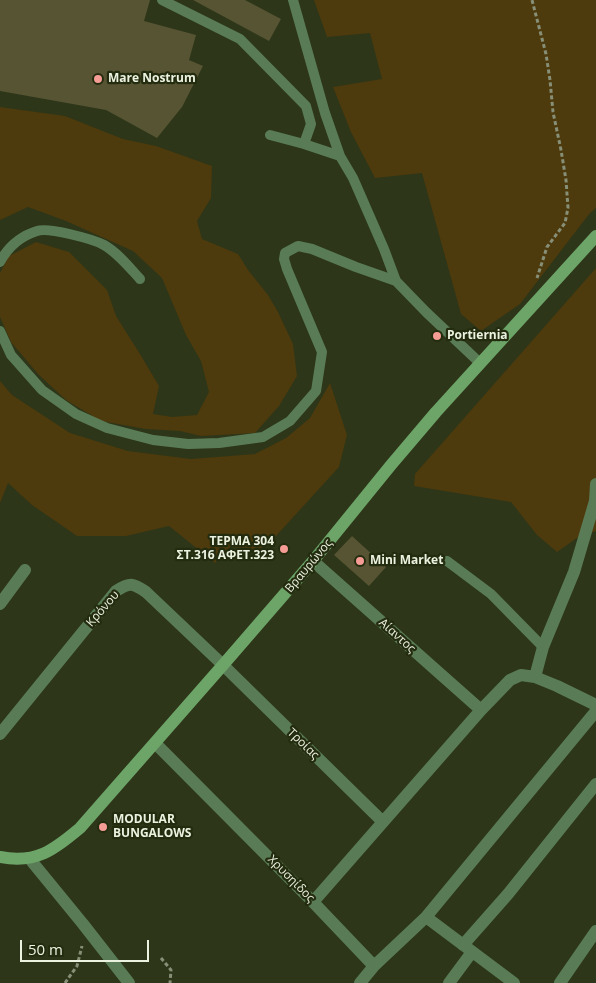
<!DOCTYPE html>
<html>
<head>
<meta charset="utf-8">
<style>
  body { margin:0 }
  #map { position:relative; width:596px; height:983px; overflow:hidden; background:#2d3619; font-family:"Open Sans",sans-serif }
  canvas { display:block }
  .scale { position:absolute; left:20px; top:940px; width:129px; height:22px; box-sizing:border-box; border:2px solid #ecf2e0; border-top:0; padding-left:6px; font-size:15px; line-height:18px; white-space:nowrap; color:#ecf2e0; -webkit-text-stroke:4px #242c0f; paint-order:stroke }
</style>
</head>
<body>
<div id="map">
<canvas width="596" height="983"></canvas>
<div class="scale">50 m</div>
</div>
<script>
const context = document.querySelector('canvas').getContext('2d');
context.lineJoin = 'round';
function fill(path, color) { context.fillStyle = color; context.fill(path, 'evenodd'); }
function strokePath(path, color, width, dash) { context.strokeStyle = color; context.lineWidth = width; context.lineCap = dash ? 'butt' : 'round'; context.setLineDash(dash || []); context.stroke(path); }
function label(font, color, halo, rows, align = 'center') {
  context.font = font + ' "Open Sans",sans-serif'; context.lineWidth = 4.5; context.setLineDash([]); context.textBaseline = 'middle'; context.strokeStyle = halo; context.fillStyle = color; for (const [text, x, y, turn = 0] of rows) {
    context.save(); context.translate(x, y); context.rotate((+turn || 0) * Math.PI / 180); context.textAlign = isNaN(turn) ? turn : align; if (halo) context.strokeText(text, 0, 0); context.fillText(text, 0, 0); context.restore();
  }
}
const green = new Path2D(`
  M314,0H596V208L590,213L520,304L481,331L461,314L422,173L375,178L351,132L333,87L382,79L370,33L327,37Z
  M0,107L65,116L123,139L156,146L212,166L211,198L197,221L202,239L238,254L248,270L268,295L278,312L293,344L297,376L279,406L255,433L201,436L180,431L146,429L101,421L66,400L38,374L11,342L0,317V273L9,256L36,242L69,252L107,290L116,316L140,354L159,386L153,414L172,417L197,415L209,392L201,361L186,335L162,278L133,251L66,221L28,207L0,220Z
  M596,268V531L577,538L557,552L537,535L511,502L414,486L415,474Z
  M0,381L12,395L70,433L128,451L191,459L255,454L286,438L310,418L330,383L347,435L339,467L276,536L258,550L230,547L215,563L169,526L126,536H77L32,505L8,483L0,503Z`);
const building = new Path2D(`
  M0,0H150L144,21L196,35L189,60L203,66L182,107L157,138L106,110L0,91Z
  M193,0H245L281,19L269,41Z
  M352,536L386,567L369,586L334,555Z`);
const path = new Path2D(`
  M532,0L546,54L550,80L553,112L561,150L566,180L568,208L565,223L547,247L537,278
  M161,958L171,970L170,983
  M65,983L77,966L82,946`);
const lane = new Path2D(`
  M162,0L240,39L306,106L311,124L304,144
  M293,0L325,113L340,156L353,178L384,249L396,281L426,312L480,363
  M270,135L304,144L340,156
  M0,262C8,247 21,236 37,231C48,227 93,239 104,245C118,253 129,267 140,279
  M0,331L11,355L42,390L76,414L107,428L153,440L188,444L219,443L263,437L290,421L316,391L322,352L287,269L284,259L285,253L298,246L312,249L356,267L396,281
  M447,561L491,594L543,647`);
const street = new Path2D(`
  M313,561L481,710
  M0,604L25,570
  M535,677L543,647L574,572L595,501L596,484
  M0,734L116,591C130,582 133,583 146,592L223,665L383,822
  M155,743L313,902L374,966L426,917
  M29,858L83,924L129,983
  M313,902L481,710L510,680L521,675L535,677L557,686L596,705
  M463,945L508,894L596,784
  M360,983L374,966
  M449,983L472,952
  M514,983L426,917L596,711
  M560,983L596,931`);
const secondary = new Path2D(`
  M0,857C36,864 54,850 80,828L223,665L313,561L391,465L436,412L596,236`);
const markers = [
  [98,79,5,"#f59c94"],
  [437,336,5,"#f59c94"],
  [284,549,5,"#f59c94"],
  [360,561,5,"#f59c94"],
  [103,827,5,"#f59c94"]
];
const poiNames = [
  ["Mare Nostrum",108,79],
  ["Portiernia",447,336],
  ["ΤΕΡΜΑ 304",274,542,"right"],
  ["ΣΤ.316 ΑΦΕΤ.323",274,556,"right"],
  ["Mini Market",370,561],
  ["MODULAR",113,820],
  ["BUNGALOWS",113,834]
];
const streetNames = [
  ["Βραυρώνος",309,566,-50],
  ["Κρόνου",103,609,-49],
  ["Αίαντος",397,636,42],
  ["Τροίας",303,744,44],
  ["Χρυσηίδος",291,879,45]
];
fill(green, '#4d3a0d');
fill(building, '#575433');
strokePath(path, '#878f77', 3, [4, 2.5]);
strokePath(lane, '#597c56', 10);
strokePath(street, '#597c56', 12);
strokePath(secondary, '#6da569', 12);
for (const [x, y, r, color] of markers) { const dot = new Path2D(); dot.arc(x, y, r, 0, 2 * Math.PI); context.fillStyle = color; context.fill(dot); strokePath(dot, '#242c0f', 2); }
label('bold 12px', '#ecf2e0', '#242c0f', poiNames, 'left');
label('12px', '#ecf2e0', '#242c0f', streetNames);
</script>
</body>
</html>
